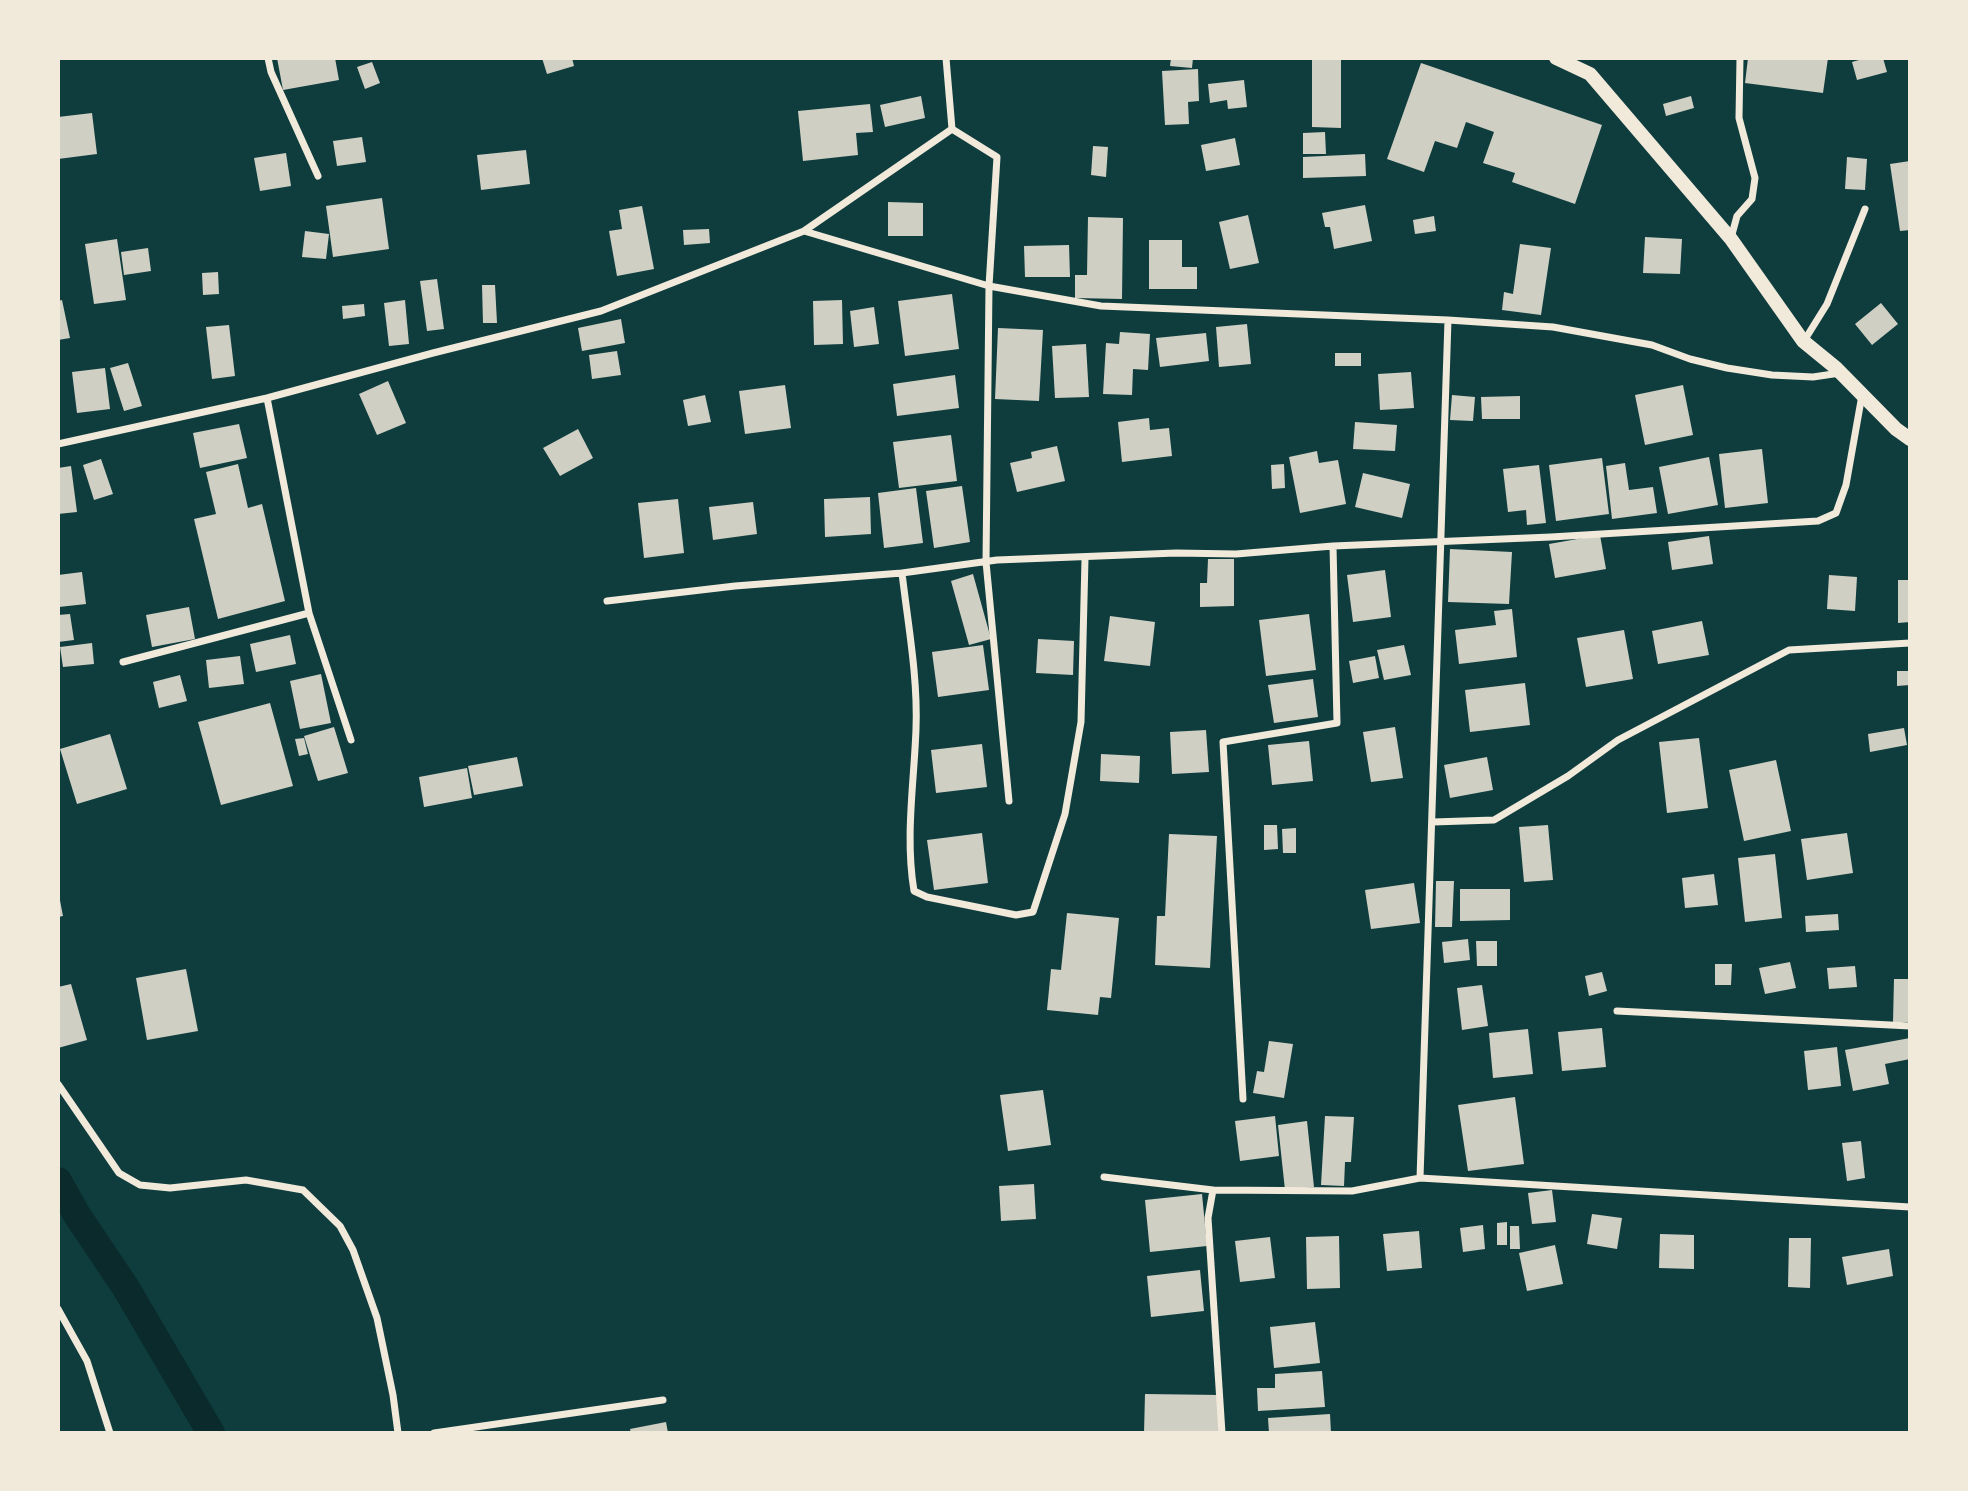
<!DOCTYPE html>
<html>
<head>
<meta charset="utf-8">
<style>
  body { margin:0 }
  #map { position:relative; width:1968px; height:1491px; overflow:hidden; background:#0f3d3e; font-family:"DM Sans",sans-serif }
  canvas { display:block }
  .frame { position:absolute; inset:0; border:60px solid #f1e9da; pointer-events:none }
</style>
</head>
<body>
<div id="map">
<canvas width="1968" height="1491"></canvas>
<div class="frame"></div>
</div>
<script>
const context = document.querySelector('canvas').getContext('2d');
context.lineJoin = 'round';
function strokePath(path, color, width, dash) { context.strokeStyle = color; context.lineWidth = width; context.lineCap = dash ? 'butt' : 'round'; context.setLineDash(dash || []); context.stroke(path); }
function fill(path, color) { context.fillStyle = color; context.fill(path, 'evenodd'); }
const canal = new Path2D(`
  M58,1181L77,1215L126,1288L211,1433`);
const building = new Path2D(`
  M277,58H335L339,80L283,90Z
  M542,58H572L574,66L547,74Z
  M1171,58H1193L1192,68L1170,66Z
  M1312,58H1341V128L1312,127Z
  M1748,58H1828L1823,93L1745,83Z
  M1866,58H1883L1887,72L1857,80L1852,62Z
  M372,62L380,83L365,89L357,67Z
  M1421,63L1602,125L1575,204L1512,182L1515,173L1483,163L1494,132L1466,122L1457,148L1435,141L1424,172L1387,159Z
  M1198,69L1199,101L1188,102L1189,124L1165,125L1162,71Z
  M1244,80L1247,107L1228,109L1227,100L1210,103L1208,84Z
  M921,96L925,118L885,127L880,105Z
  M1691,96L1694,108L1666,116L1663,104Z
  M870,104L873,132L856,133L858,155L803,161L798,111Z
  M92,113L97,154L58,159V117Z
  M1325,132L1326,154H1303V133Z
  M362,137L366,162L337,166L333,141Z
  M1235,138L1240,165L1206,171L1201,145Z
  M1093,146L1108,147L1106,177L1091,175Z
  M526,150L530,184L481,190L477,155Z
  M286,153L291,186L260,191L254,158Z
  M1365,154L1366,176L1303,178V157Z
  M1847,157L1867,159L1865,190L1845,189Z
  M1910,161V230L1900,231L1890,164Z
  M382,198L389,249L333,257L326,206Z
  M888,202L923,203V236H888Z
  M1365,205L1372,241L1334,249L1330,227H1325L1322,213Z
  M642,206L654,269L617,276L609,231L622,229L619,210Z
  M1248,215L1259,263L1230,269L1219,222Z
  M1434,216L1436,231L1415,234L1413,220Z
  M1088,217L1123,218L1122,299L1075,298V275H1087Z
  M709,229L710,243L684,245L683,230Z
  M305,231L329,234L326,259L302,257Z
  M1645,237L1682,239L1680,274L1643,273Z
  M117,239L126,300L94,304L85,244Z
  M1149,240H1182V267H1197V289H1149Z
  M1520,244L1551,248L1541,315L1502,310L1504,292L1513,294Z
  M1069,245L1070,277H1025L1024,246Z
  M148,248L151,271L124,275L121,252Z
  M218,272L219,294L203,295L202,273Z
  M437,279L444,329L427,331L420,281Z
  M482,285H495L497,323H483Z
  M952,294L959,349L905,356L898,301Z
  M62,300L70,338L58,340V301Z
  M405,300L409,344L389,346L384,303Z
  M842,300L843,344L814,345L813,301Z
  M1881,303L1898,324L1872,345L1855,324Z
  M364,304L365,316L343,319L342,306Z
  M874,307L879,344L854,347L850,311Z
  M621,319L625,343L582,351L578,328Z
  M1247,324L1251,364L1219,367L1216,327Z
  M229,325L235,376L212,379L206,327Z
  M998,328L1043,330L1039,401L995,399Z
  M1120,332L1150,334L1148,370L1133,369L1132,395L1103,394L1106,343L1119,344Z
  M1206,333L1209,361L1160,367L1156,338Z
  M1086,344L1089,397L1055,398L1052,346Z
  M617,351L621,375L592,379L589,355Z
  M1335,353H1361V366H1335Z
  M128,363L142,406L124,411L110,368Z
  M105,368L110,409L77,413L72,372Z
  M1411,372L1414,408L1380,410L1378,374Z
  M955,375L959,408L897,416L893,384Z
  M388,381L406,423L377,435L359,394Z
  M785,385L791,428L745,434L739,391Z
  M1683,385L1693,435L1645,445L1635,395Z
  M705,395L711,422L688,426L683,400Z
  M1452,395L1475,397L1473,421L1450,420Z
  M1520,396V419H1482L1481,397Z
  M1149,418L1150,430L1169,428L1172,456L1122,462L1118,422Z
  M1355,422L1397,425L1395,451L1353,449Z
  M239,424L247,458L200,468L193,433Z
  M578,429L593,458L560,476L543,448Z
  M951,435L957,481L899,488L893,442Z
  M1057,446L1065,481L1017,492L1010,463L1032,458L1031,452Z
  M1762,449L1768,503L1725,508L1719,454Z
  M1317,451L1319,463L1338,460L1346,504L1300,513L1289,457Z
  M1709,457L1718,505L1668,514L1659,467Z
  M1602,458L1609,514L1556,521L1549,465Z
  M101,459L113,494L94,500L83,465Z
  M1625,463L1629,490L1653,487L1657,513L1612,519L1606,466Z
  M238,464L248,508L262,504L285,601L218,619L194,519L216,514L206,472Z
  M1284,464L1285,488L1272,489L1271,465Z
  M1539,465L1546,523L1527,525L1526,510L1508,512L1503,469Z
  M71,466L77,512L58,514V468Z
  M1363,473L1410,484L1402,518L1355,507Z
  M962,486L970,542L934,548L926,491Z
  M916,488L923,543L884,548L878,493Z
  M870,497L871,534L825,537L824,499Z
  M678,499L684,553L644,558L638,503Z
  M753,502L757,534L713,540L709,507Z
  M1600,535L1606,569L1555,578L1549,544Z
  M1709,536L1713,564L1672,570L1668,542Z
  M1450,549L1512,552L1509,604L1448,602Z
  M1208,559H1234V606L1200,607V583H1207Z
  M1385,570L1391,617L1353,622L1347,575Z
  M82,572L86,604L59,607L58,575Z
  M973,574L991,639L969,645L951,581Z
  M1829,575L1857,577L1855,611L1827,609Z
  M1898,580H1910V622L1898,623Z
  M189,607L195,639L152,647L146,615Z
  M1512,609L1517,657L1459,664L1455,630L1496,625L1494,611Z
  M70,614L74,640L58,642V615Z
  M1309,614L1316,670L1266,676L1259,620Z
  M1110,616L1155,622L1150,666L1104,661Z
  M1702,621L1709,655L1658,664L1652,631Z
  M1624,630L1633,679L1586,687L1577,638Z
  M290,635L296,664L256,672L250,644Z
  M1038,639L1074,641L1073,675L1036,673Z
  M92,643L94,664L63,667L60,647Z
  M983,645L989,690L938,697L932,652Z
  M1404,645L1411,675L1384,680L1377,650Z
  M240,656L244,684L209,688L206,660Z
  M1375,656L1379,678L1353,683L1349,661Z
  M1897,671H1910V685L1897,686Z
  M321,674L331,723L300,729L290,681Z
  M180,675L187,701L159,708L153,682Z
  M1313,679L1318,717L1274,723L1268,685Z
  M1525,683L1530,725L1470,732L1465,690Z
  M270,703L293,786L221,805L198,722Z
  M334,727L348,773L318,781L304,736Z
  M1395,727L1403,778L1371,782L1363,732Z
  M1904,728L1907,745L1870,752L1868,734Z
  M1206,730L1209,772L1172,774L1170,732Z
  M110,734L127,789L77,804L60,749Z
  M304,738L308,754L299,756L295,739Z
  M1699,738L1708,808L1667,813L1659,742Z
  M1309,741L1313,781L1272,785L1268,745Z
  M982,744L987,787L936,793L931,750Z
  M1101,754L1140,756L1139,783L1100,781Z
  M517,757L523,786L474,795L468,766Z
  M1487,757L1493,790L1450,798L1444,765Z
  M1776,760L1791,831L1744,841L1729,770Z
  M467,768L472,798L424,807L419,777Z
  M1264,825H1277L1278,849L1264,850Z
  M1548,825L1553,880L1524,882L1519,827Z
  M1296,828V853H1283L1282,829Z
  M982,833L988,883L934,890L927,840Z
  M1847,833L1853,873L1807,880L1801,839Z
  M1169,834L1217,836L1210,968L1155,965L1157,916H1165Z
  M1775,854L1782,918L1745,922L1738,858Z
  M1714,874L1718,905L1685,908L1682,878Z
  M1436,881H1454L1452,927H1435Z
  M1414,883L1420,923L1371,929L1365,890Z
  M1460,889H1510V920L1460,921Z
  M58,890L63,916L58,917Z
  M1067,913L1119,918L1111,998L1100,997L1098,1015L1047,1010L1051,969L1061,970Z
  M1838,914L1839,930L1806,932L1805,916Z
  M1468,939L1470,960L1444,963L1442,942Z
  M1476,941H1497V966H1477Z
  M1790,962L1796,988L1765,994L1759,968Z
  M1715,964H1732L1731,985H1715Z
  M1855,966L1857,987L1829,989L1827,968Z
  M186,969L198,1031L147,1040L136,978Z
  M1602,972L1607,991L1589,996L1585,976Z
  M1894,979H1910V1022H1893Z
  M71,984L87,1040L58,1048V987Z
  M1482,985L1488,1026L1462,1030L1457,988Z
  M1602,1028L1606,1067L1562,1071L1558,1032Z
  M1528,1029L1533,1074L1493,1078L1489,1033Z
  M1910,1038V1059L1885,1064L1889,1084L1853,1091L1845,1050Z
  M1269,1041L1293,1044L1284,1098L1253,1093L1257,1071L1264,1072Z
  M1837,1047L1841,1086L1808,1090L1804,1051Z
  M1043,1090L1051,1145L1008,1151L1000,1095Z
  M1515,1097L1524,1164L1468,1171L1458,1105Z
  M1275,1116L1279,1156L1240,1161L1235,1121Z
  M1325,1116L1354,1117L1351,1162H1345L1344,1186L1321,1185Z
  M1307,1121L1314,1187L1285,1190L1278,1125Z
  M1861,1141L1865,1178L1847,1181L1842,1143Z
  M1034,1184L1036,1219L1001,1221L999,1186Z
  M1552,1190L1556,1222L1532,1224L1528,1193Z
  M1202,1194L1207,1246L1150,1252L1145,1200Z
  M1592,1214L1622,1218L1617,1249L1587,1244Z
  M1507,1222V1245H1497V1223Z
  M1483,1225L1485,1249L1463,1252L1460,1228Z
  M1510,1226H1519L1520,1249H1510Z
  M1419,1231L1422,1268L1387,1271L1383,1234Z
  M1660,1234L1694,1235V1269L1659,1268Z
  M1339,1236L1340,1288L1307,1289L1306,1237Z
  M1270,1237L1275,1278L1240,1282L1235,1241Z
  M1789,1238H1811L1810,1288L1788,1287Z
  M1555,1245L1563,1284L1527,1291L1519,1253Z
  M1889,1249L1893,1276L1847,1285L1842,1257Z
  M1200,1270L1204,1311L1151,1317L1147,1276Z
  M1315,1322L1320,1363L1274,1368L1270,1327Z
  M1322,1371L1325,1407L1258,1411L1257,1388H1275V1374Z
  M1145,1394L1220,1395L1219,1433H1144Z
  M1330,1414L1331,1433H1269L1268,1418Z
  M666,1422L668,1433H631L630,1429Z`);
const minor = new Path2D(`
  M268,58L271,72L318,176
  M952,129L997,157L989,286L986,562L1009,801
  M804,231L989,286L1101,306L1448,320L1553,327L1652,345L1690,359L1727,368L1772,375L1813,377L1840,373
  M1731,238L1737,216L1752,199L1755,178L1739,118L1740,58
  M1804,341L1827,304L1865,209
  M58,444L267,398L433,353L601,311L804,231L952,129L946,58
  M902,573L997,560L1176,553L1236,554L1333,546L1551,537L1818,521L1836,513L1846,485L1862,395
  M607,601L735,586L902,573C908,625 918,677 916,729C914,784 905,837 914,891L927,897L1016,915L1033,912L1065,814L1081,722L1085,559
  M309,613L351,740
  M123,662L309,613L267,398
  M1433,822L1494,820L1568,776L1618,740L1789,650L1910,643
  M1617,1011L1910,1026
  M58,1084L119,1173L140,1185L170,1188L246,1180L303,1190L340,1226L353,1250L377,1318L393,1395L398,1433
  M1243,1099L1223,742L1337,723L1333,546
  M1104,1177L1213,1190L1352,1191L1420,1178L1910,1207
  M1420,1178L1448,320
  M1213,1190L1208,1218L1222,1433
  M58,1309L87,1361L110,1433
  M434,1433L663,1400`);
const secondary = new Path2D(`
  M1556,58L1590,74L1731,239L1803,341L1836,368L1896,429L1910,439`);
strokePath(canal, '#0a2a2b', 28);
fill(building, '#cfcfc3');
strokePath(minor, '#f1e9da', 7);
strokePath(secondary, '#f1e9da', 14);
</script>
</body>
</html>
